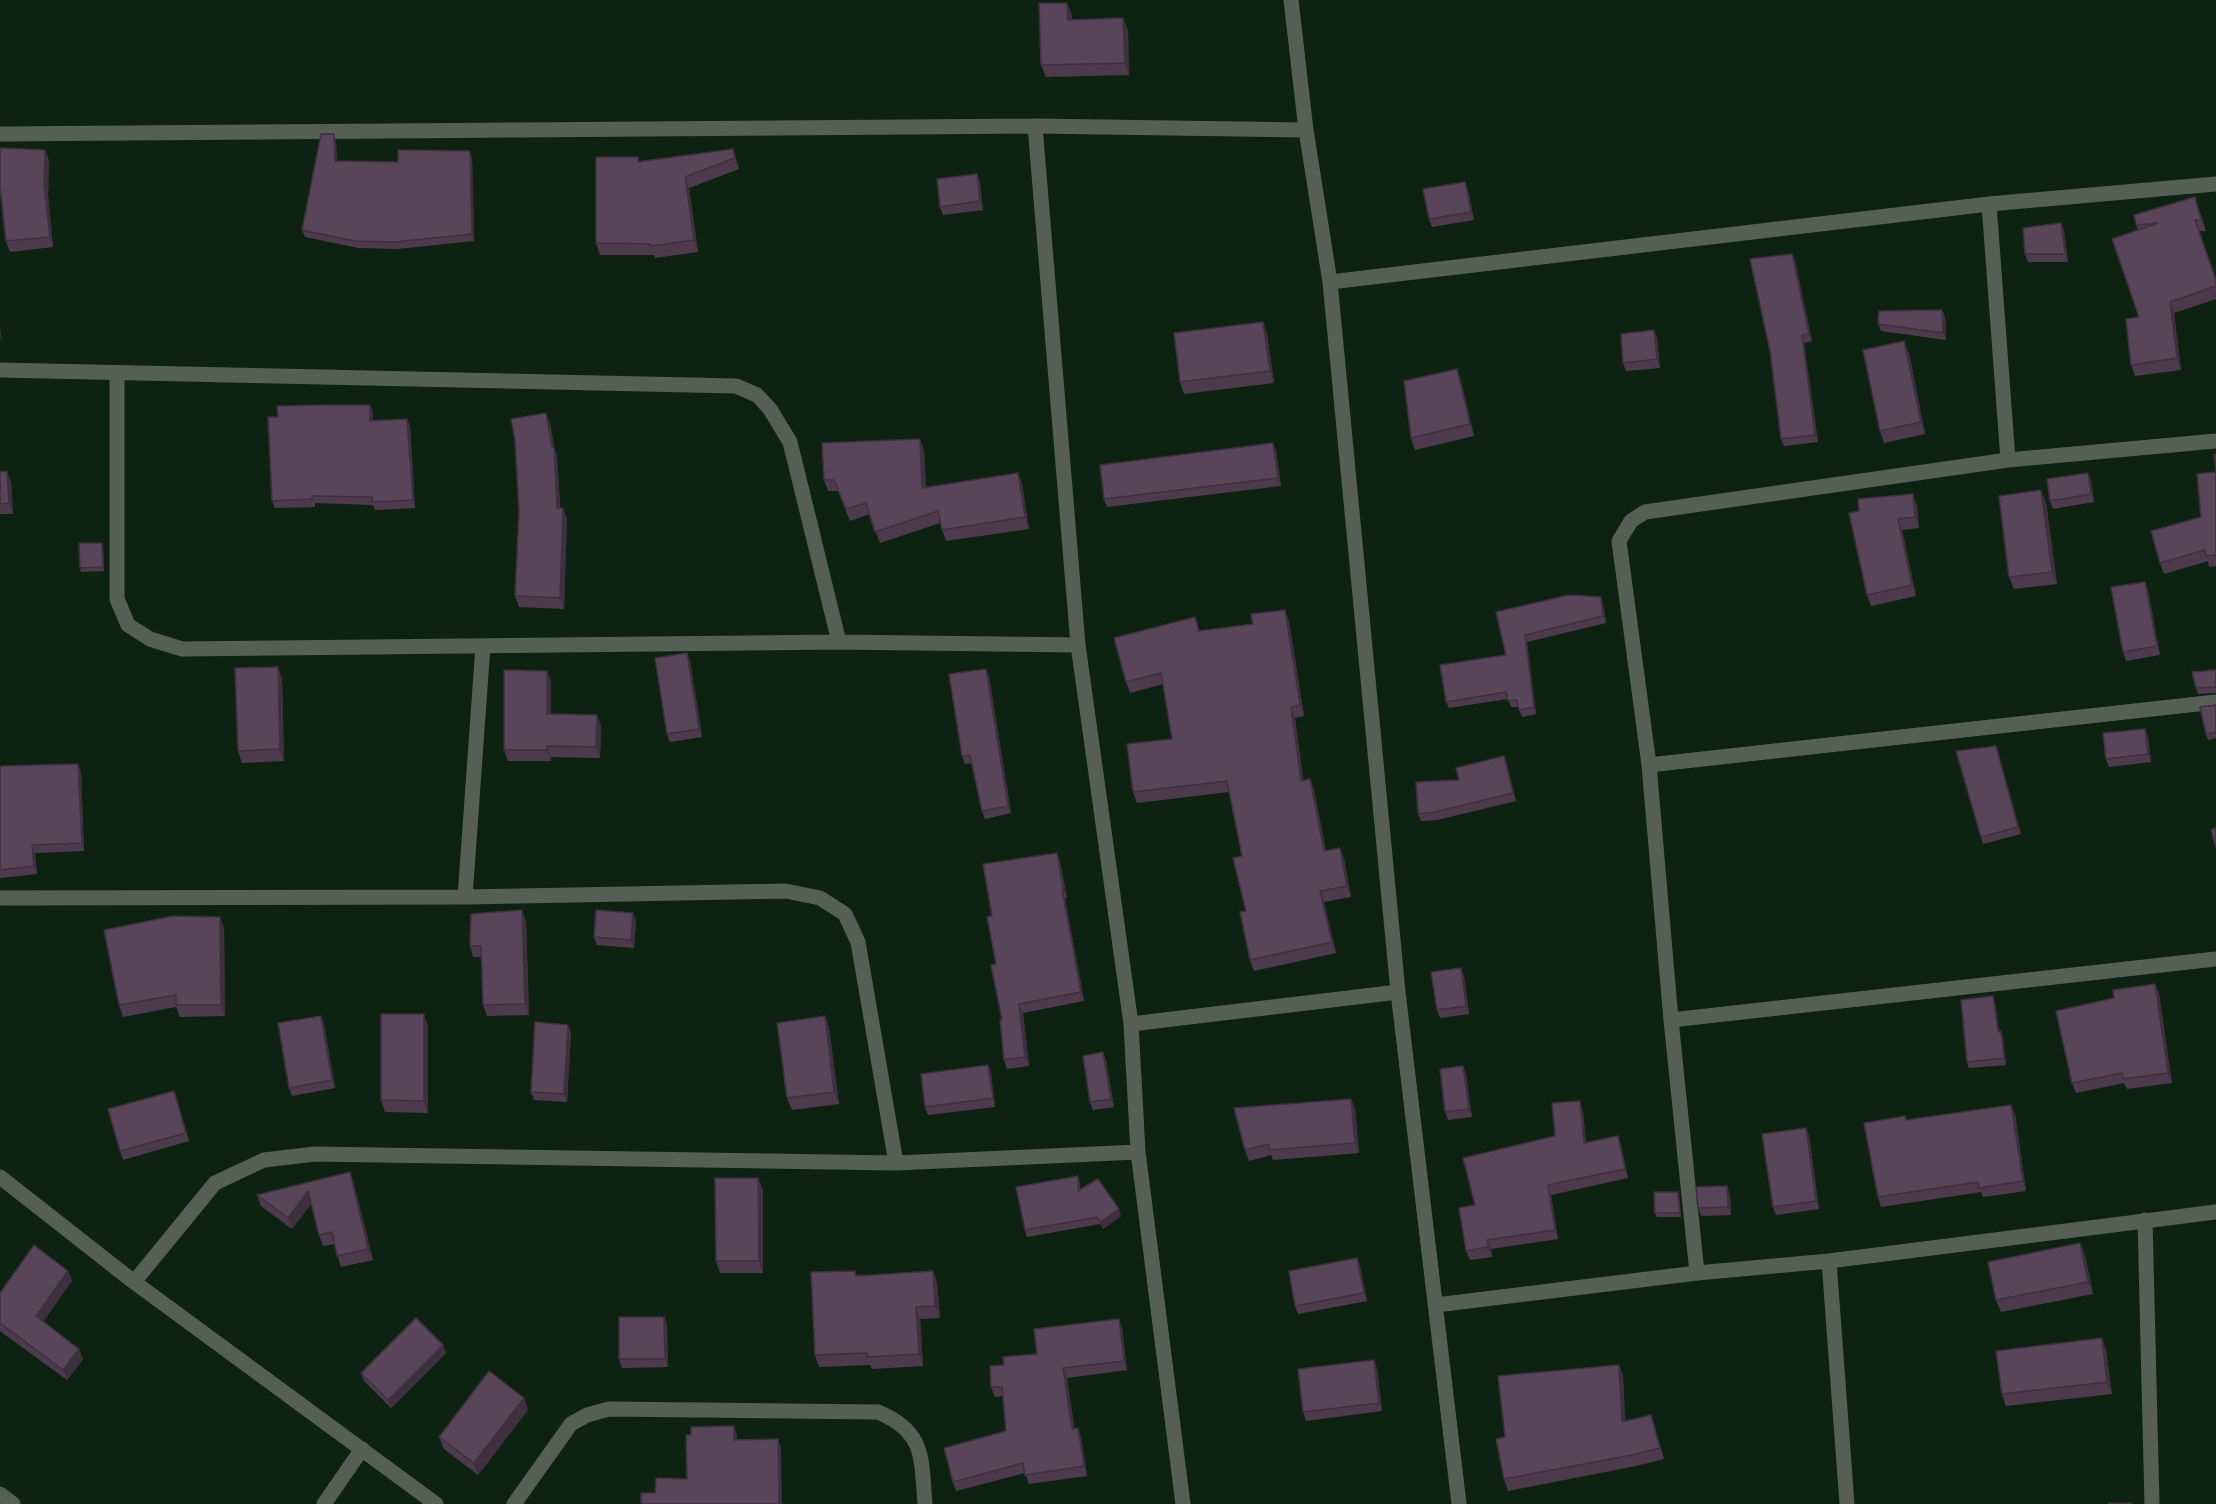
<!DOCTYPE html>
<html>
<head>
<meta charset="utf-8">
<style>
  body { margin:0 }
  canvas { display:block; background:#0e2212 }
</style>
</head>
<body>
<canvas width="2216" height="1504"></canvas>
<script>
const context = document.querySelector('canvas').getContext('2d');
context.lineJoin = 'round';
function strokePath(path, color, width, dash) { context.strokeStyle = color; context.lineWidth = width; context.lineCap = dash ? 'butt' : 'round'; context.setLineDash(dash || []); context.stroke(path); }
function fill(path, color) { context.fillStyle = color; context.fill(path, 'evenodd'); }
const street = new Path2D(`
  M1291,0L1306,130L1330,282L1398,992L1459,1504
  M1035,126L1078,645L1131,1024L1138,1152L1183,1504
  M0,134L1035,126L1306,130
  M1989,204L2008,460
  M1330,282L1989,204L2216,184
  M0,370L736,386L757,395L770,409L790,442L839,642
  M117,373V599L128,625L150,639L182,649L839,642L1078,645
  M1649,765L2216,702
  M465,897L483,646
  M0,898L465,897L786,891L820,898L845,914L858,942L896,1163
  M1671,1020L2216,959
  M1131,1024L1398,992
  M0,1177L134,1282L436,1504
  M2145,1220L2152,1504
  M1829,1261L1847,1504
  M1697,1273L1671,1020L1649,765L1619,541L1631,521L1645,512L2008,460L2216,441
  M134,1282L215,1183L264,1160L315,1154L896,1163L1138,1152
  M1436,1305L1697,1273L1829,1261L2216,1212
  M0,1494L13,1504
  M324,1504L362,1449
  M514,1504L571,1424L587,1415L609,1409L878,1412C926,1432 921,1459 925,1504`);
const wall = new Path2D(`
  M1072,15V20L1123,18L1128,30L1129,75L1046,77L1041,65Z
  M336,141L337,161L398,162L472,158L474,241L397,249L358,248L305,237L302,230Z
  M733,149L739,169L689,188L698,252L655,258L654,255H600L596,243L640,161Z
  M49,160L48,195L53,247L10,252L6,241Z
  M977,174L980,182L983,210L943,215L940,207Z
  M1465,182L1468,190L1474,220L1432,227L1429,219Z
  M2195,197L2206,231H2199L2216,280V299L2174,313L2181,370L2135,376L2131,365L2139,317L2138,230L2136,225Z
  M2061,223L2064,231L2068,262H2028L2025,254Z
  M1792,254L1795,261L1812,341L1804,343L1818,442L1784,446L1781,439Z
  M1942,310L1945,317L1946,340L1881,331L1878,324Z
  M1263,322L1267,334L1274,383L1184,394L1180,382Z
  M1654,330L1657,338L1660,368L1626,371L1623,363Z
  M1909,353L1925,434L1884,443L1880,431Z
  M1461,381L1474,436L1415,450L1411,438Z
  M370,405L373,413V420L407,419L410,426L415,508L375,510L373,505L315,503V507L275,508L272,501L278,417Z
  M550,423L554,447L557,457L560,508L567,519L564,609L519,607L515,596L519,511Z
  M1273,443L1276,451L1281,486L1107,507L1104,499Z
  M924,450L926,488L1018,473L1022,484L1029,529L946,541L942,530L940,523L880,543L870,514L850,521L838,491H828L824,480Z
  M0,472L11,482L13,514H0Z
  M2216,472V566L2209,567L2208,561L2164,574L2160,563L2201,517Z
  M2088,473L2091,481L2094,502L2053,509L2050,501Z
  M2046,502L2057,584L2014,589L2009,577Z
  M1917,505L1919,528L1902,530L1916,596L1871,606L1867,595L1849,513Z
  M102,543L103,547L104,571L81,572L80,568Z
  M2145,582L2148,590L2160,655L2126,661L2123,652Z
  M1601,597L1603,604L1606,623L1527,642L1536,714L1522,717L1518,707H1511L1508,699L1449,708L1446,702L1506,655L1496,612Z
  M1289,621L1304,716L1295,718L1303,780L1310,779L1314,790L1326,851L1344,859L1351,897L1324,902L1336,953L1254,971L1250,960L1242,856L1229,792L1137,803L1133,792L1172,739L1163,684L1130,693L1126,682L1200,631Z
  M690,661L702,737L670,742L667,734Z
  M2216,670V693L2198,694L2196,688Z
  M547,671L551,682V714L601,726L600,758L551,757V761H508L504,750Z
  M989,676L1011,813L985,819L982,811L972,763L965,764L962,756Z
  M282,679L284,761L242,763L238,751Z
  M2216,705V738L2208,740L2206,734Z
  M2145,729L2148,737L2151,762L2109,767L2106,759Z
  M1996,746L2021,834L1983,844L1981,837Z
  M1504,756L1516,801L1437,820L1421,821L1418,814L1459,780Z
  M78,764L81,772L84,851L35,853L37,874L0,878V766Z
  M1057,853L1060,862L1067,898H1065L1084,1001L1023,1013L1029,1066L1007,1069L1004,1060L1002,1020L992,916Z
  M526,921L529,1015L487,1016L483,1005L482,957H473L470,946Z
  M636,921L634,948L597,945L594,937Z
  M224,928L225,1016L180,1017L176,1007L123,1017L119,1005Z
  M1464,976L1469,1014L1440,1018L1437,1010Z
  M2155,984L2159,994L2172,1083L2127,1089L2124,1083L2076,1093L2072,1083L2114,998Z
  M1995,1003L1999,1031H2001L2003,1038L2006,1065L1969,1068L1967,1062Z
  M321,1016L324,1024L335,1088L292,1096L289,1088Z
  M825,1016L829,1028L839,1104L792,1110L787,1098Z
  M428,1026V1113L385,1112L381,1100Z
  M571,1033L567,1102L534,1100L531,1092Z
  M1103,1052L1106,1060L1114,1107L1093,1110L1090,1102Z
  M988,1065L991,1073L995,1107L928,1115L925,1107Z
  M1463,1066L1466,1074L1472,1117L1448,1120L1445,1112Z
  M177,1099L189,1141L123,1160L120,1151Z
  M1351,1099L1355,1109L1359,1153L1273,1160L1271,1155L1249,1161L1245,1150Z
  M1583,1111L1586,1143L1621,1145L1628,1178L1551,1195L1558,1239L1491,1249L1492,1257L1470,1260L1466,1251L1555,1136Z
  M2015,1114L2026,1191L1983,1197L1981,1192L1881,1207L1878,1197L1905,1116L1907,1120Z
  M1806,1128L1809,1136L1819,1209L1776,1215L1773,1207Z
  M350,1172L354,1184L373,1260L341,1267L334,1244L323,1246L319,1235L311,1204L292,1229L261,1206L257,1195Z
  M758,1178L763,1190V1273H720L716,1261Z
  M1080,1183V1190L1121,1216L1103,1229L1100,1224L1027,1237L1025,1230Z
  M1730,1194L1731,1215L1701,1216L1698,1208Z
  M1679,1196L1681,1217H1657L1655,1213Z
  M2085,1255L2093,1294L2001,1312L1996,1300Z
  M1357,1258L1360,1267L1367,1301L1298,1314L1295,1306Z
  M68,1271L72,1281L43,1321L79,1349L83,1359L67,1380L0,1331V1293Z
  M855,1271L857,1276L933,1271L937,1283L940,1318L920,1319L923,1366L872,1369L870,1365L819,1367L815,1355Z
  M664,1317L667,1325L668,1367L622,1368L619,1359Z
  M1122,1328L1127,1370L1067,1378L1074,1428L1081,1437L1087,1476L1029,1484L1025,1473L956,1491L953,1482L1006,1431L1003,1396L995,1397L991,1387L1004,1365Z
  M2102,1338L2106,1350L2112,1394L2006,1406L2002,1394Z
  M443,1345L446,1353L391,1408L364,1381L361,1373Z
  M1619,1365L1623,1376L1625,1422L1651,1415L1664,1459L1636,1466L1508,1491L1504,1479L1505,1437Z
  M1377,1368L1382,1411L1306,1421L1303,1412Z
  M528,1410L478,1475L444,1449L439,1437Z`);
const shadedWall = new Path2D(`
  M1067,3L1072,15V32L1068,20Z
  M1123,18L1128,30L1129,75L1125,63Z
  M334,134L336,141L337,168L335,161Z
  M45,150L49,160L48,195L53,247L50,237L44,185Z
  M470,151L472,158L474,241L472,234Z
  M977,174L980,182L983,210L980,201Z
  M685,177L689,188L698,252L694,240Z
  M1465,182L1468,190L1474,220L1471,212Z
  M2061,223L2064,231L2068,262L2065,254Z
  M1792,254L1795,261L1812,341L1809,334Z
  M2170,302L2174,313L2181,370L2177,358Z
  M1942,310L1945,317L1946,340L1943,333Z
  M1263,322L1267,334L1274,383L1270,371Z
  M0,324L2,344L0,337Z
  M1654,330L1657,338L1660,368L1657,359Z
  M1802,335L1804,343L1818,442L1815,435Z
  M1904,341L1909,353L1925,434L1921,422Z
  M1457,369L1461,381L1474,436L1470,424Z
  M370,405L373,413V428L370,421Z
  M546,413L550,423L554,447L557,457L561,519L557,508L552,447Z
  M407,419L410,426L415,508L413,500Z
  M920,439L924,450L926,499L922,488Z
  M1273,443L1276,451L1281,486L1278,478Z
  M7,471L11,482L13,514L9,503Z
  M1018,473L1022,484L1029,529L1025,517Z
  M2088,473L2091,481L2094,502L2091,494Z
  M2041,490L2046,502L2057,584L2052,572Z
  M1913,494L1917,505L1919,528L1915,517Z
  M563,508L567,519L564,609L560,598Z
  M1898,519L1902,530L1916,596L1912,585Z
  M102,543L103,547L104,571L103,567Z
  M2145,582L2148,590L2160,655L2157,646Z
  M1601,597L1603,604L1606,623L1603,616Z
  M1285,610L1289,621L1304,716L1300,705Z
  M1525,635L1527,642L1536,714L1534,707Z
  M687,653L690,661L702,737L699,729Z
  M278,667L282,679L284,761L280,749Z
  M986,669L989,676L1011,813L1008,806Z
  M547,671L551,682V725L547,714Z
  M1291,707L1295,718L1305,792L1301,781Z
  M597,715L601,726L600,758L596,747Z
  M2145,729L2148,737L2151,762L2148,754Z
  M547,746L551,757V761L547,750Z
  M1996,746L1998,753L2021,834L2018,827Z
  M1504,756L1507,763L1516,801L1513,793Z
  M78,764L81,772L84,851L82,843Z
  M1310,779L1314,790L1328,862L1324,851Z
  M32,845L35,853L37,874L34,866Z
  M1340,848L1344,859L1351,897L1347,886Z
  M1057,853L1060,862L1067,898L1063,889Z
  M1062,889L1065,898L1084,1001L1081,992Z
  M1320,891L1324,902L1336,953L1332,942Z
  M522,910L526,921L529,1015L525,1004Z
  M633,913L636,921L634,948L631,940Z
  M220,917L224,928L225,1016L221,1005Z
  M1461,968L1464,976L1469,1014L1466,1006Z
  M2155,984L2159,994L2172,1083L2168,1073Z
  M1993,996L1995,1003L2000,1038L1998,1032Z
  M1019,1004L1023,1013L1029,1066L1025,1057Z
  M424,1014L428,1026V1113L424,1101Z
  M321,1016L324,1024L335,1088L332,1080Z
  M825,1016L829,1028L839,1104L834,1092Z
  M568,1025L571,1033L567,1102L564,1094Z
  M2001,1031L2003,1038L2006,1065L2004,1058Z
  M1103,1052L1106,1060L1114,1107L1111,1099Z
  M988,1065L991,1073L995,1107L993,1098Z
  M1463,1066L1466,1074L1472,1117L1469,1109Z
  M1351,1099L1355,1109L1359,1153L1355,1143Z
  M1580,1101L1583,1111L1587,1153L1584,1143Z
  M2011,1105L2015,1114L2026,1191L2023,1181Z
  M1806,1128L1809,1136L1819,1209L1816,1201Z
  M1618,1136L1621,1145L1628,1178L1625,1169Z
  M350,1172L354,1184L373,1260L368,1249Z
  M1078,1176L1080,1183L1081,1198L1078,1191Z
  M758,1178L763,1190V1273L759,1261Z
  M1548,1185L1551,1195L1558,1239L1555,1230Z
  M1727,1186L1730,1194L1731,1215L1728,1207Z
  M308,1191L312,1203L292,1229L288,1218Z
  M1678,1192L1679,1196L1681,1217L1680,1213Z
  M1119,1209L1121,1216L1103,1229L1100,1222Z
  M1487,1240L1491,1249L1492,1257L1488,1247Z
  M2080,1243L2085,1255L2093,1294L2088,1282Z
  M1357,1258L1360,1267L1367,1301L1364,1293Z
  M68,1271L72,1281L40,1326L36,1316Z
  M933,1271L937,1283L940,1318L935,1306Z
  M916,1307L920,1319L923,1366L919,1354Z
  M664,1317L667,1325L668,1367L665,1359Z
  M1119,1319L1122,1328L1127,1370L1124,1361Z
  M2102,1338L2106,1350L2112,1394L2107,1382Z
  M443,1345L446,1353L391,1408L388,1400Z
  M79,1349L83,1359L67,1380L63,1370Z
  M1374,1360L1377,1368L1382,1411L1379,1403Z
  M1619,1365L1623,1376L1626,1433L1622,1422Z
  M1063,1368L1067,1378L1076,1438L1072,1429Z
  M524,1398L528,1410L478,1475L474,1463Z
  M1651,1415L1655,1426L1664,1459L1660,1448Z
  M734,1426L737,1435L738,1449L734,1440Z
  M1078,1428L1081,1437L1087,1476L1084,1466Z
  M778,1439L781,1448L782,1504H779Z`);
const building = new Path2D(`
  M1039,3H1067L1068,20L1123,18L1125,63L1041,65Z
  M321,134H334L335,161L398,162V150L470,151L472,234L395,242L355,241L302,230Z
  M0,148L45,150L44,185L50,237L6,241L0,187Z
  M733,149L735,158L685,177L694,240L651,246L650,244L596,243V157H638V162Z
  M977,174L980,201L940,207L937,179Z
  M1465,182L1471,212L1429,219L1423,189Z
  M2195,197L2201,220H2195L2216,280V286L2170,302L2177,358L2131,365L2126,319L2139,317L2112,239L2158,223L2136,225L2134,215Z
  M2061,223L2065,254H2025L2023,228Z
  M1792,254L1809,334L1802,335L1815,435L1781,439L1770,351L1750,259Z
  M1942,310L1943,333L1878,324L1879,311Z
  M1263,322L1270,371L1180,382L1174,333Z
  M1654,330L1657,359L1623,363L1621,334Z
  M1904,341L1921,422L1880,431L1863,350Z
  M1457,369L1470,424L1411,438L1404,381Z
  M328,405H370V421L407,419L413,500L372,502V497L312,496V499L272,501L268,417H278L277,406Z
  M546,413L552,447H554L557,508H563L560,598L515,596L519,511L515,440L511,419Z
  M920,439L922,488L1018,473L1025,517L942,530L938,511L875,532L866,503L846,509L834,480H824L822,443Z
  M1273,443L1278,478L1104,499L1100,465Z
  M2216,454V471L2214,455Z
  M7,471L9,503L0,504V472Z
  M2216,472V555L2206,556L2205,550L2160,563L2151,531L2201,517L2197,474Z
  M2088,473L2091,494L2050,501L2047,479Z
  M2041,490L2052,572L2009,577L1999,496Z
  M1913,494L1915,517L1898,519L1912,585L1867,595L1849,513L1859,511L1858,499Z
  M79,543H102L103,567L80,568Z
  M2145,582L2157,646L2123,652L2111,587Z
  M1569,595L1601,597L1603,616L1525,635L1534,707L1519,710L1517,700L1508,701L1506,692L1446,702L1440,665L1506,655L1496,612Z
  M1285,610L1300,705L1291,707L1301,781L1310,779L1324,851L1340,848L1347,886L1320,891L1332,942L1250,960L1240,912L1246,911L1233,858L1242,856L1227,781L1133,792L1127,744L1172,739L1161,673L1126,682L1114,638L1195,617L1199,631L1253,624L1251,614Z
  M687,653L699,729L667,734L655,658Z
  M278,667L280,749L238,751L235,668Z
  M986,669L1008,806L982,811L970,755L962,756L949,674Z
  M504,670L547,671V714L597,715L596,747L547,746V750H504Z
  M2216,670V687L2196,688L2192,672Z
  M2216,705V732L2206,734L2200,707Z
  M2145,729L2148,754L2106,759L2103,733Z
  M1996,746L2018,827L1981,837L1956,751Z
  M1504,756L1513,793L1435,812L1418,814L1416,782L1459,780L1456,768Z
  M78,764L82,843L32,845L34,866L0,870V766Z
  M2216,828V848L2211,830Z
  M1057,853L1063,889H1062L1081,992L1019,1004L1025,1057L1004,1060L1000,1020H1002L991,965L996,964L987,917L992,916L983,864Z
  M522,910L525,1004L483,1005L481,946H470L471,914Z
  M596,910L633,913L631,940L594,937Z
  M173,916L220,917L221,1005H176V995L119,1005L104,930Z
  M1461,968L1466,1006L1437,1010L1431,972Z
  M2155,984L2168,1073L2123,1079L2122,1073L2072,1083L2056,1011L2114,998L2113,990Z
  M1993,996L1998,1032L2001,1031L2004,1058L1967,1062L1961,1000Z
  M381,1014H424V1101L381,1100Z
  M321,1016L332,1080L289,1088L278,1023Z
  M825,1016L834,1092L787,1098L777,1023Z
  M535,1022L568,1025L564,1094L531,1092Z
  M1103,1052L1111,1099L1090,1102L1083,1056Z
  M988,1065L993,1098L925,1107L921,1074Z
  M1463,1066L1469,1109L1445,1112L1440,1069Z
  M174,1091L186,1133L120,1151L108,1109Z
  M1351,1099L1355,1143L1269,1150V1144L1245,1150L1234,1108Z
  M1580,1101L1584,1143L1618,1136L1625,1169L1548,1185L1555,1230L1487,1240L1488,1247L1466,1251L1459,1208L1475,1205L1463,1158L1555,1136L1552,1103Z
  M2011,1105L2023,1181L1979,1188L1978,1182L1878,1197L1864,1123L1905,1116L1906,1120Z
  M1806,1128L1816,1201L1773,1207L1762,1134Z
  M350,1172L368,1249L337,1256L332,1232L319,1235L308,1191L288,1218L257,1195Z
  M1078,1176V1191L1098,1179L1119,1209L1100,1222L1097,1217L1025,1230L1016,1187Z
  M715,1178H758L759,1261H716Z
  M1727,1186L1728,1207L1698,1208L1696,1187Z
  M1654,1192H1678L1680,1213H1655Z
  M2080,1243L2088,1282L1996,1300L1988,1262Z
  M34,1245L68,1271L36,1316L79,1349L63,1370L0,1323V1293Z
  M1357,1258L1364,1293L1295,1306L1289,1271Z
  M855,1271L856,1276L933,1271L935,1306L916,1307L919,1354L867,1357V1353L815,1355L811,1272Z
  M619,1317H664L665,1359H619Z
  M416,1318L443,1345L388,1400L361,1373Z
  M1119,1319L1124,1361L1063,1368L1072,1429L1078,1428L1084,1466L1025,1475L1023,1463L953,1482L944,1448L1006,1431L1002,1387H991L990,1366L1004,1365L1003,1357L1037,1354L1034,1329Z
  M2102,1338L2107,1382L2002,1394L1996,1351Z
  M1374,1360L1379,1403L1303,1412L1298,1369Z
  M1619,1365L1622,1422L1651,1415L1660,1448L1632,1455L1504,1479L1496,1439L1505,1437L1498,1376Z
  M489,1371L524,1398L474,1463L439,1437Z
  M734,1426V1440L778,1439L779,1504H641V1493H655L656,1478L687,1479L686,1435H691V1427Z
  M2109,1503H2132V1504H2109Z`);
strokePath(street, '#555f56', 15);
fill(wall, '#4d3b4d');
fill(shadedWall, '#3e303e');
fill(building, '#594559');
strokePath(building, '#3e303e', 1.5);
</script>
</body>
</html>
